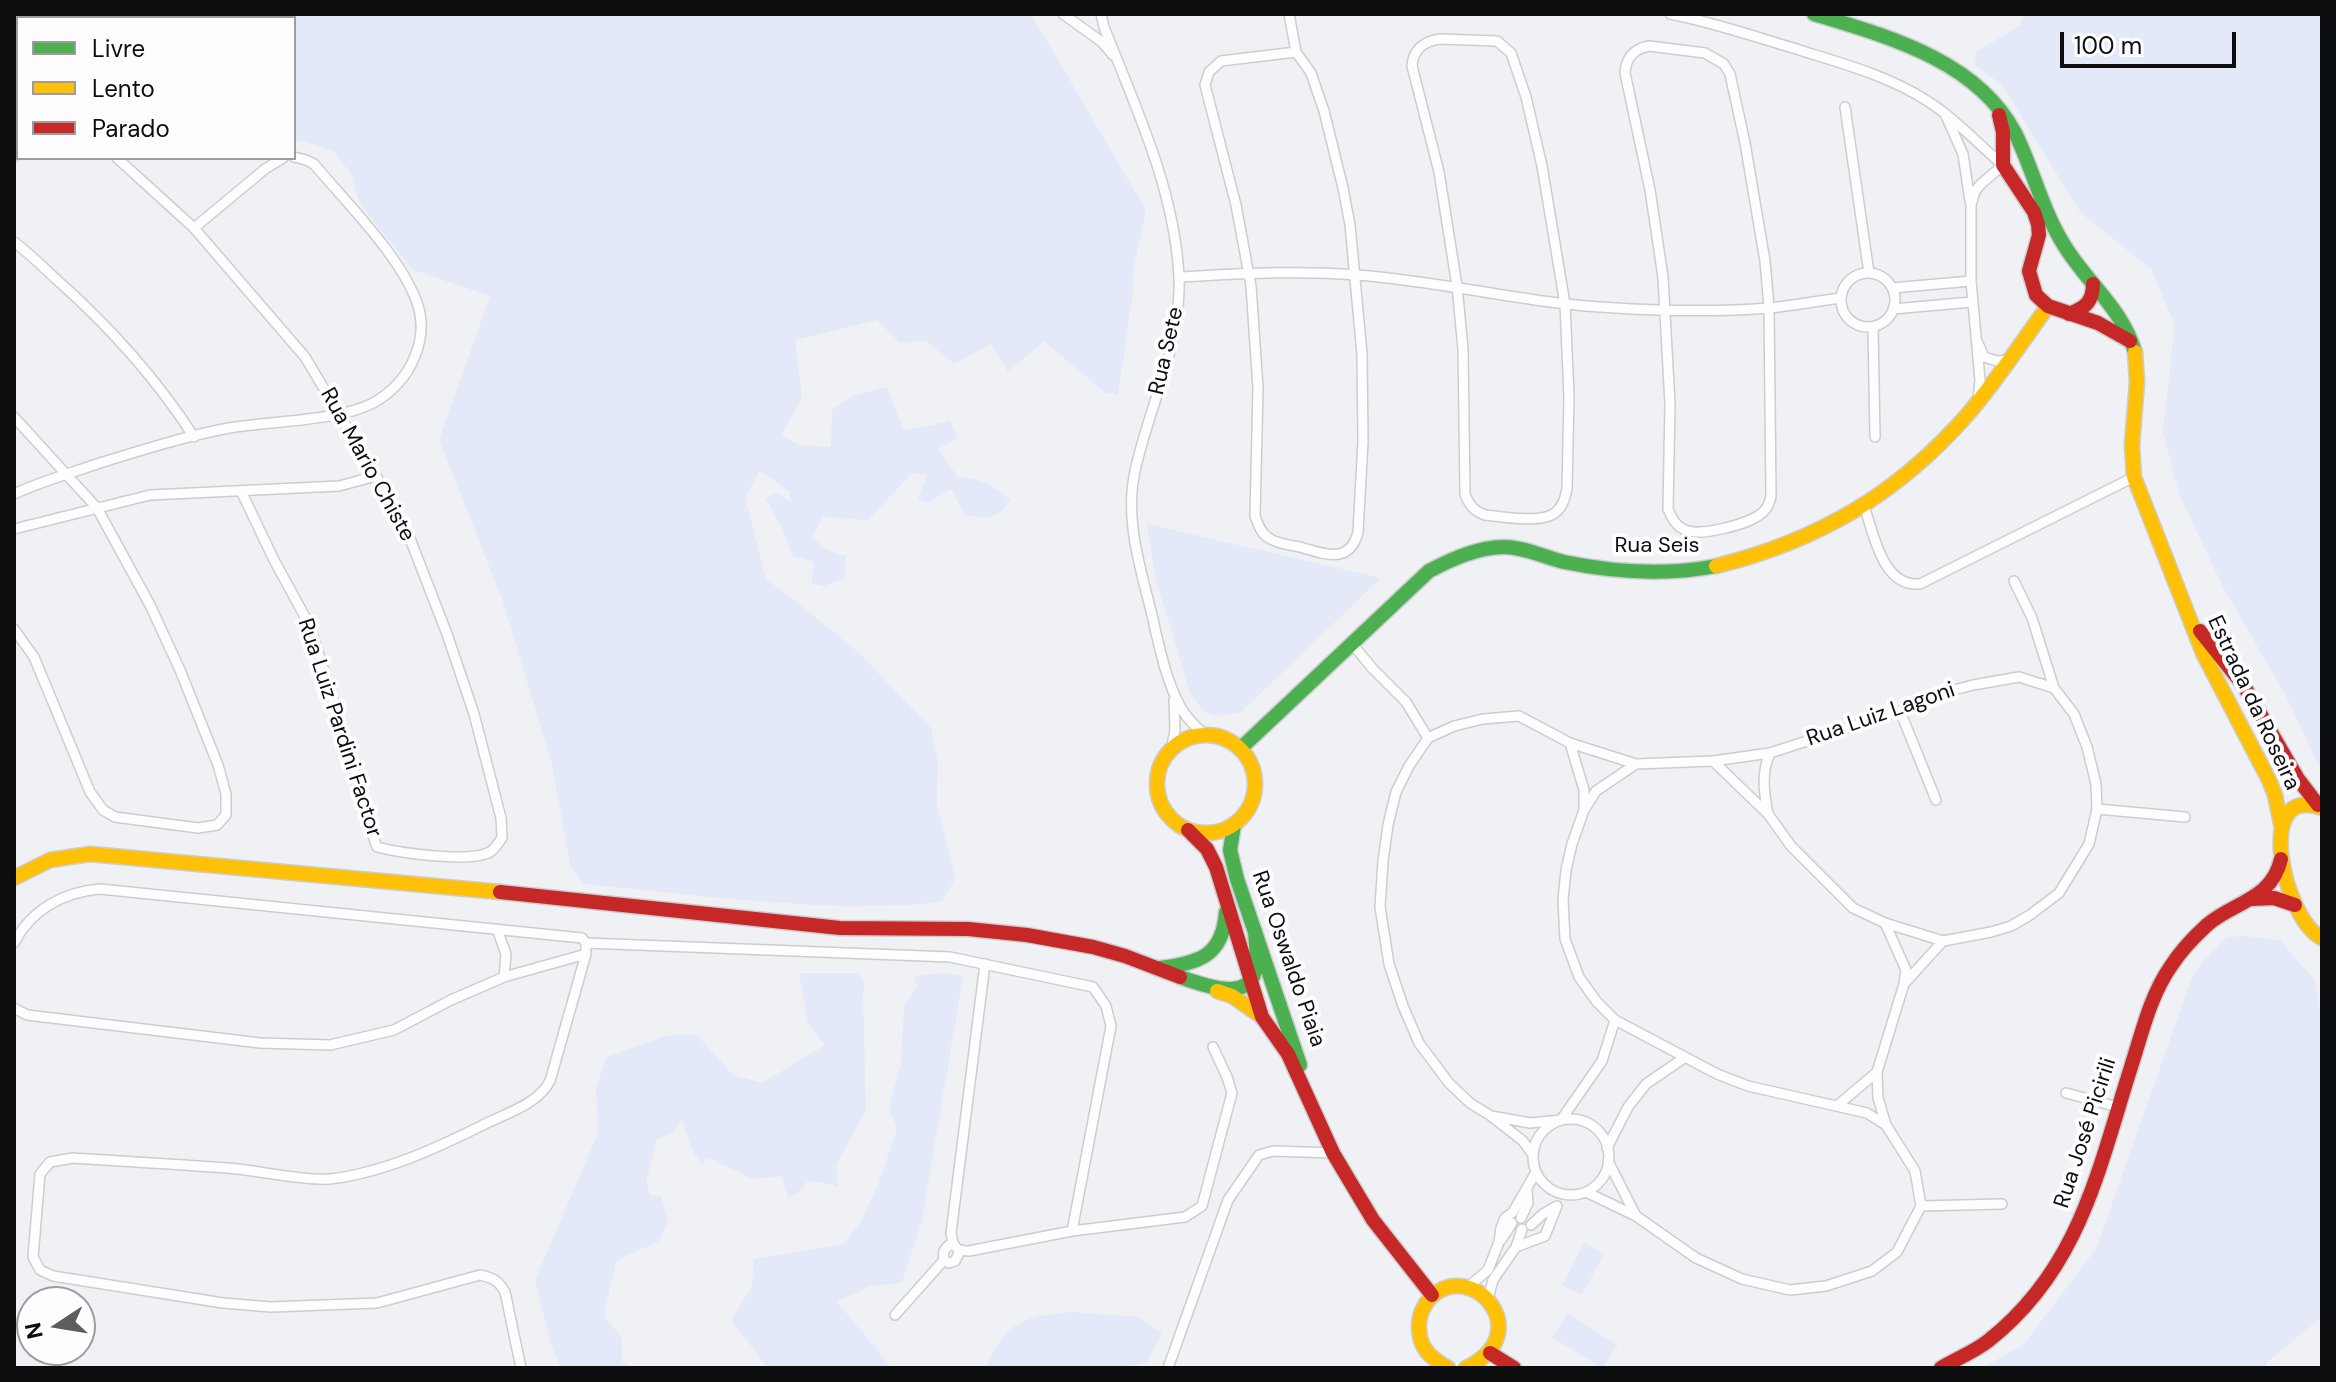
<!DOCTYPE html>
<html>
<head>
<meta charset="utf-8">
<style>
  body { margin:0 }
  #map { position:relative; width:2336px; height:1382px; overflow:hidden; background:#f0f1f4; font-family:"DM Sans",sans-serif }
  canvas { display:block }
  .frame { position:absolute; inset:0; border:16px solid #0c0d0e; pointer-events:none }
  .legend { position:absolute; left:16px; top:16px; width:280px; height:144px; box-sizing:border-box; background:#fdfdff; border:2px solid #9d9d9f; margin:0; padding:10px 14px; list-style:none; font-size:24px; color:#0c0d0e }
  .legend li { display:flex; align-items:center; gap:16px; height:40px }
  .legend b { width:40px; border:2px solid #9d9d9f }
  .north { position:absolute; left:16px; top:1286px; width:80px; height:80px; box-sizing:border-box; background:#fdfdff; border:2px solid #9d9d9f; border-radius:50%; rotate:258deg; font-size:22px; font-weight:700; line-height:32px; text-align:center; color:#0c0d0e }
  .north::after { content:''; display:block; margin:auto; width:28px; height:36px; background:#5c5d5e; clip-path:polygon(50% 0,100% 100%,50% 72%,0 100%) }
  .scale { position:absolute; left:2060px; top:32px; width:176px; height:36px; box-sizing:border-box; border:4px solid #0c0d0e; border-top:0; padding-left:10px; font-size:24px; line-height:28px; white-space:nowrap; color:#0c0d0e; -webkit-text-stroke:6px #fdfdff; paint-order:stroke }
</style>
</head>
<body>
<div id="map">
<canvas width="2336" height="1382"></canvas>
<div class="frame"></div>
<ul class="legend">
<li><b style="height:10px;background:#4caf50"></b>Livre</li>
<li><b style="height:10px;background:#ffc107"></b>Lento</li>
<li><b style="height:10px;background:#c62828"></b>Parado</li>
</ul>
<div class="north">N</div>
<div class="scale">100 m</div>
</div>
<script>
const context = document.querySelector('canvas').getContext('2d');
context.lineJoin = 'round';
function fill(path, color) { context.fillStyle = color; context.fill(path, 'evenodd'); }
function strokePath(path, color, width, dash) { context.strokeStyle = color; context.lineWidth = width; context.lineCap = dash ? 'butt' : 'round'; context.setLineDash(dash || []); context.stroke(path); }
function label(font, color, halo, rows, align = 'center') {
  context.font = font + ' "DM Sans",sans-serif'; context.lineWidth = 8; context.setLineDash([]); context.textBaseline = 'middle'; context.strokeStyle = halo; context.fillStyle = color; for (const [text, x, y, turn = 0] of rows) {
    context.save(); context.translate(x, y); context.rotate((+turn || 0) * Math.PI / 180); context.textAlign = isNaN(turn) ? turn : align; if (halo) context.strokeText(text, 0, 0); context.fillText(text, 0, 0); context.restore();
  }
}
const green = new Path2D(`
  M14,14H1031L1146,210L1132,277L1134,284L1118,395L1104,392L1044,341L1008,372L991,344L954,364L926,341L900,343L877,320L795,340L802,397L781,436L800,445L831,447L832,410L853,396L887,387L904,431L950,421L957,438L938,449L958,477C984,479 991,484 1010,500C996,521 989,519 965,515L951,489L928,503L918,499L927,475L912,473L868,520L823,517L812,537L825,549L846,556L844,578L824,586L812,583L813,562L792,556L783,530L766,499L776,493L791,502L790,492L760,471L745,497L766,579L808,611L859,653L931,728L938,762L937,803L955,879L942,902C823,914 702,895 584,884L570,865L552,764L502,599L439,440L490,296L413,270L360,204L350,172L334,152L305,141H294V18H18V130L14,133Z
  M2025,14H2322V768L2317,762L2286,696L2223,587L2179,494L2163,432L2175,325L2151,269L2081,213L2002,85L1976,66L1975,53L2020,25Z
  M1147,524L1381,578L1241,712C1213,718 1206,718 1190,693L1156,579Z
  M2248,936L2281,941L2315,981L2322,1017V1317L2266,1363L2265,1368H1982L2023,1345L2096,1249L2191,980L2203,961L2227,937Z
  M799,973H857L865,982L863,994L866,1110L836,1165L838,1187L820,1182H807L799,1192L788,1199L782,1176L753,1179L709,1158L702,1164L693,1152L682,1119L673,1133L657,1139L646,1181L650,1195L661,1196L668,1221L659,1241L616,1261L604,1316L622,1338V1361L631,1368H561L551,1345L535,1280L598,1133L596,1087L607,1057L665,1036L696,1034L733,1075L762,1083L825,1045L808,1023Z
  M942,973L963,976L922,1221L902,1282L868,1287L837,1302L892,1368H768L731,1320L752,1286L754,1259L844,1244L861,1221L878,1185L897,1129L889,1106L901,1063L904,1006L917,987L914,976Z
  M1584,1243L1604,1254L1582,1295L1562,1285Z
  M1073,1312L1138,1317L1162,1333L1147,1362L1122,1368H986C1006,1321 1024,1316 1073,1312Z
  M1568,1313L1617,1345L1602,1368L1552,1337Z`);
const street = new Path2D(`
  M1063,14L1102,42L1113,55
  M1101,14L1104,27C1136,108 1174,188 1179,276C1182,345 1149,406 1135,471C1124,519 1141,570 1152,615C1159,646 1166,681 1181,708C1187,719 1196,727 1205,735
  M1289,14L1296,52L1311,73L1324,111L1343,188L1350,225L1362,354L1363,441L1358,532C1350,565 1324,554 1300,547C1290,545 1277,544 1269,538C1261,534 1258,524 1255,516L1258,388L1251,286L1236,205L1205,85L1209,72L1221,61L1296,52
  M1670,14C1712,22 1753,36 1793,48C1840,63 1888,75 1929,102C1957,120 1978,144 2003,165L1981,184L1975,191L1971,205V281L1980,380L1978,400
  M1440,39L1497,41L1511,53L1526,97L1542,166L1565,304L1569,397L1567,489C1565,498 1563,506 1556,512C1543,524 1502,517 1485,515C1474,511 1469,505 1465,494L1463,349L1457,286L1439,172L1412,66C1413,50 1424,41 1440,39Z
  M1649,46L1705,53L1724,64L1730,74L1745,143L1765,261L1769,307L1771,496C1770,502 1768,508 1762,513C1750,524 1698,538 1683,529C1675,525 1671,517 1668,509L1670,404L1663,277L1650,190L1625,73C1626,57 1634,49 1649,46Z
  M1845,107L1869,273
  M1946,116L1963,154L1970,201
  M14,157L18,154
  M117,158L194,228L305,357L376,476L409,536L447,634L474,714L501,818L502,838C498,843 495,849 490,852C470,863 400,853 377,847L362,806L354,768L310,626L274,560L241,491
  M194,228L265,169L283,158
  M14,242C29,253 42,266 56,279C109,326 156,378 194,437
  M1841 300a27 27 0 1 1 54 0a27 27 0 1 1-54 0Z
  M1179,277C1237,274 1297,270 1356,275C1443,281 1528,304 1616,308C1666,311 1718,312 1768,308C1792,306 1816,301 1841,298
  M1892,288L1971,281
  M1893,309L1972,302
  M1873,327L1875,437
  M1978,343L1984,357L1997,361L2010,360
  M14,417L97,508L150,605L180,670L218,765L226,794V815L217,825L198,828L115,817L103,810L90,792L34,657L14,629
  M14,494C42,481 71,473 100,463C142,450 186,436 229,428C270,421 339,421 373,403C411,382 433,336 414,295C395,251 345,201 314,164L306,160L294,157
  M1864,506C1874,534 1882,587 1920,584L2134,477
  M14,529L150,495L339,486L376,476
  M1353,645L1373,669L1406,702L1428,738
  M1900,711L1936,800
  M1570,743L1584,790V810
  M1171,750L1175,730L1174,700
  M1713,761L1768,814L1791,846L1853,908L1885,923L1943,941L1991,932L2011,926L2030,915L2059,893L2089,844L2097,809L2096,784L2087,747L2074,714L2054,688L2032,618L2014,581
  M1636,764L1596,791L1584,810L1572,844L1566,870L1563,900L1565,939L1579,977L1597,1002L1615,1020L1717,1074L1748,1086L1867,1113L1886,1125
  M2097,809L2185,817
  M1768,814C1764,793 1761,773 1770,753
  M1885,923L1906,970L1904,983
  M497,929L506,954L504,977
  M14,943C31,910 63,892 100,889L582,938L586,943V954L550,1081C538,1104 507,1113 485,1124C437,1148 383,1173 330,1179C306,1181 264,1172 238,1169C184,1164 128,1162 73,1158L50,1162L40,1174L33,1257L40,1270L53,1276L223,1303L271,1307L377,1303L480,1275C493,1278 498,1280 505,1292L521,1368
  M586,943L950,957L1093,987L1106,1006L1111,1026L1072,1231L1185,1217L1202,1206L1232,1093L1227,1077L1213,1047
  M985,964L951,1233C953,1246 955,1251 969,1251L1072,1231
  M14,1008L27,1015L260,1043L330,1045L394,1030L451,1000L504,977L586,954
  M2066,1093L2118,1107
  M1838,1105L1877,1072
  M1491,1116L1470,1103L1449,1083L1419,1043L1403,1006L1389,964L1380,907L1383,861L1388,825L1396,792L1409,766L1428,738L1454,726L1483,719L1519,716L1570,743L1636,764L1713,761L1770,753L1900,711L1939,694L1973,685L2019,677L2054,688
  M1533 1157a38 38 0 1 1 76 0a38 38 0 1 1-76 0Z
  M1607,1148L1628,1107L1646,1084L1684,1058
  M1533,1155L1523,1141L1491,1116L1530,1123L1561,1120L1602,1061L1615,1020
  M1586,1192L1636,1216L1608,1161
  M1921,1206L2002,1204
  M1636,1216L1696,1258L1742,1279L1790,1290L1826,1286L1872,1271L1897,1252L1921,1206L1915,1171L1886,1125L1878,1098L1877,1072L1904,984L1943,941
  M1521,1218L1528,1203L1527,1190
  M1531,1225L1543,1214L1557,1206
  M1501,1240L1512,1223
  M1516,1247L1545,1236L1556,1208
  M944,1260L949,1263L955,1261L960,1251
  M1468,1287L1488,1270L1499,1242L1501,1228L1505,1218L1513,1212L1536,1172
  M1488,1299L1493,1280L1516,1247L1522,1229
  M895,1315L944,1260C942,1251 945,1248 952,1243
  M1168,1368L1228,1200L1259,1155L1273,1151L1333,1153`);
const fast = new Path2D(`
  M1814,14C1886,36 1977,60 2015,133C2033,169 2042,210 2064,245C2087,283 2122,308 2135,352
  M1240,749L1429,571C1452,559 1478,547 1504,547C1524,547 1544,557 1564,562C1613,572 1666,576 1716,566
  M1234,825L1230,850L1237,879L1300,1065
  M1160,968C1199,963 1223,956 1226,912
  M1180,977C1200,984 1248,1003 1255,971C1258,958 1256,944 1255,931`);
const slow = new Path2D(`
  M2135,352L2137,382L2132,445L2134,477L2203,653L2269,780L2275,795L2281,824
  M1716,566C1818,541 1898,494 1968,414C1997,380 2022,342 2048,306
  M1157 784a49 49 0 1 1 98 0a49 49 0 1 1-98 0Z
  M2322,808C2252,782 2284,920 2322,938
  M14,878L50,860L90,854L500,892
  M1217,991L1232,996L1261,1016
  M1448,1368C1430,1358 1418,1347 1419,1325C1419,1314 1424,1305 1431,1297C1472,1258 1539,1333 1466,1368`);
const jam = new Path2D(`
  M1999,115L2003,132V165L2034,212L2038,224L2039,235L2029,271L2036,295L2048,306L2098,323L2130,341
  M2069,314C2085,308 2093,302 2093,284
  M2200,631L2244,686L2298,779L2318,805
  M1188,830L1207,849L1216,867L1262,1017L1288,1054L1333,1153L1373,1220L1432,1295
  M500,892L840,928L968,929L1027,935L1093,947L1125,956L1180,977
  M2252,899L2274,898L2295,905
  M1490,1353L1514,1368
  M1941,1368C1956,1359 1974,1352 1988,1341C2079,1270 2098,1171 2131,1067C2142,1033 2150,996 2171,966C2180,952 2195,936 2207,925C2233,902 2272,900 2281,859`);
const streetNames = [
  ["Rua Sete",1167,351,-77],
  ["Rua Mario Chiste",367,465,61],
  ["Rua Seis",1657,546],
  ["Estrada da Roseira",2253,703,65],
  ["Rua Luiz Lagoni",1881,715,-19],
  ["Rua Luiz Pardini Factor",339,728,72],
  ["Rua Oswaldo Piaia",1288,959,71],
  ["Rua José Picirili",2086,1133,-72]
];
fill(green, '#e3e9f8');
strokePath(street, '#cccdcf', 12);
strokePath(fast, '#cccdcf', 17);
strokePath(slow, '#cccdcf', 17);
strokePath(jam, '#cccdcf', 17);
strokePath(street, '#fdfdfd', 9);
strokePath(fast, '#4caf50', 14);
strokePath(slow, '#ffc107', 14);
strokePath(jam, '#c62828', 14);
label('22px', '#0c0d0e', '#fdfdff', streetNames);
</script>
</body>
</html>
